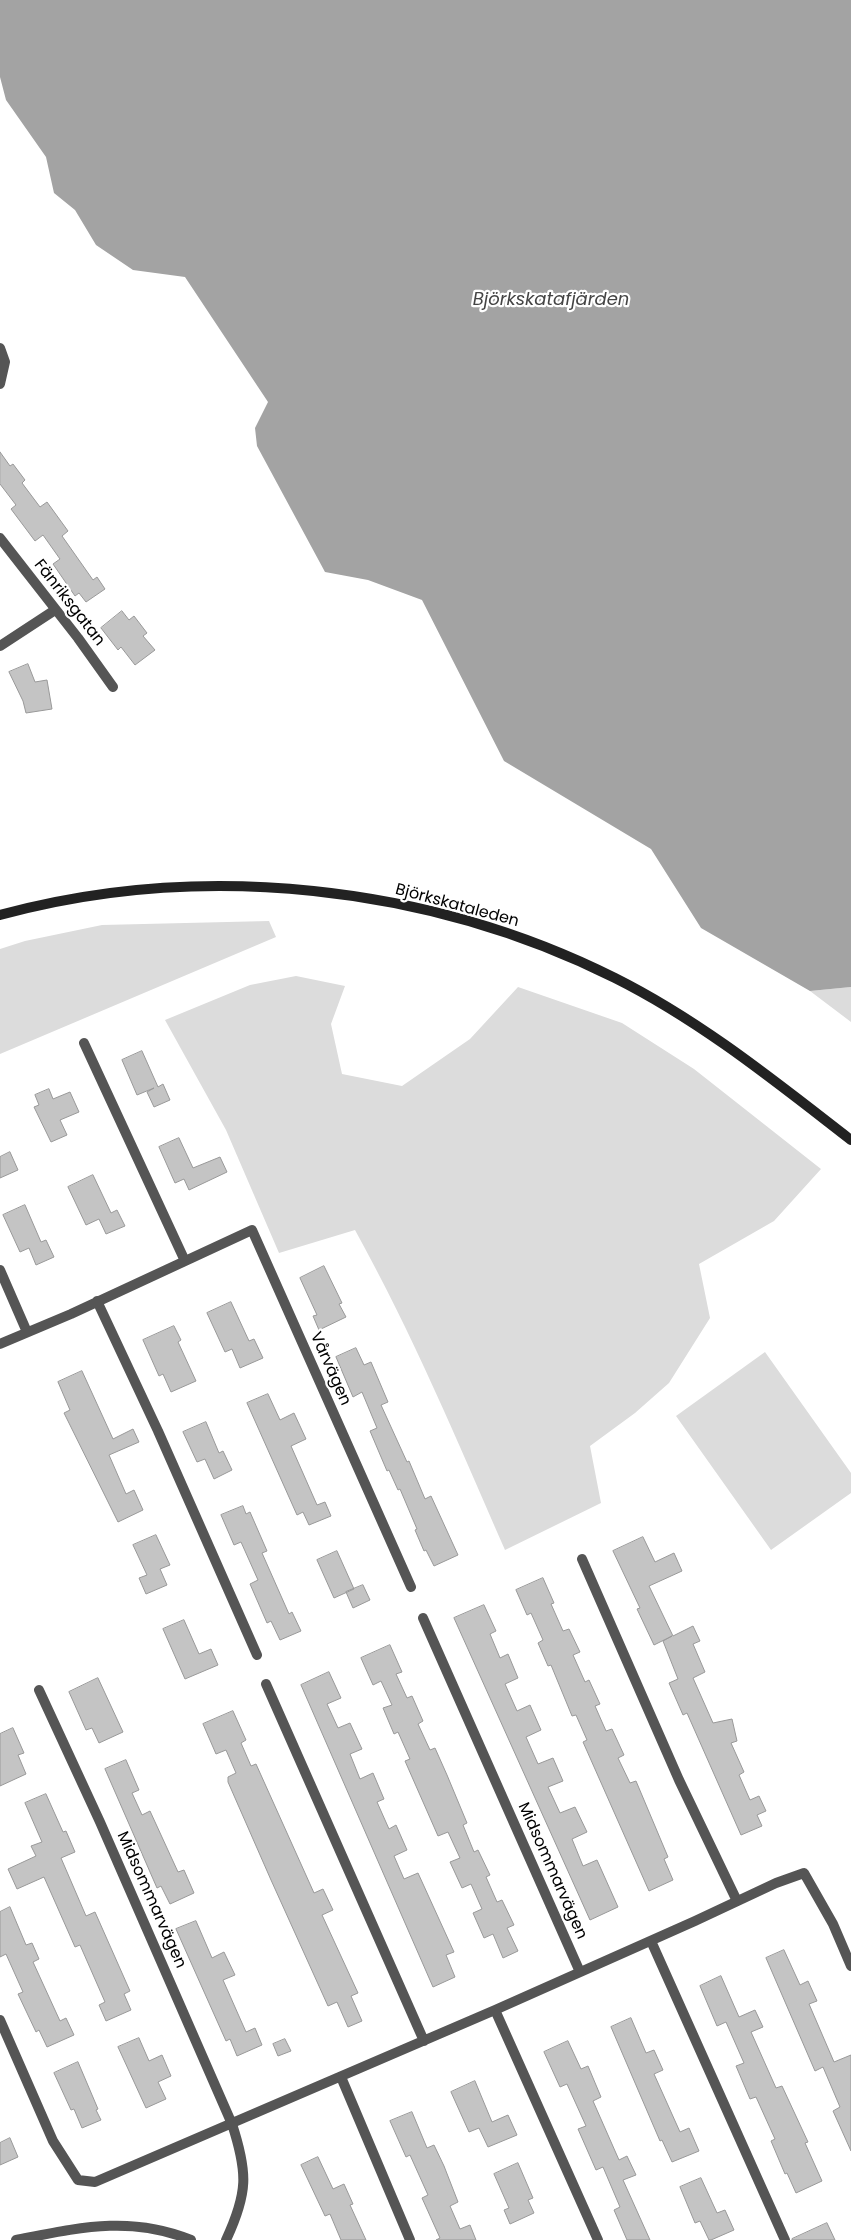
<!DOCTYPE html>
<html>
<head>
<meta charset="utf-8">
<style>
  body { margin:0 }
  canvas { display:block; background:#fff }
</style>
</head>
<body>
<canvas width="851" height="2240"></canvas>
<script>
const context = document.querySelector('canvas').getContext('2d');
context.lineJoin = 'round';
function fill(path, color) { context.fillStyle = color; context.fill(path, 'evenodd'); }
function strokePath(path, color, width, dash) { context.strokeStyle = color; context.lineWidth = width; context.lineCap = dash ? 'butt' : 'round'; context.setLineDash(dash || []); context.stroke(path); }
function label(font, color, halo, rows, align = 'center') {
  context.font = font + ' Poppins,sans-serif'; context.lineWidth = 4.5; context.setLineDash([]); context.textBaseline = 'middle'; context.strokeStyle = halo; context.fillStyle = color; for (const [text, x, y, turn = 0] of rows) {
    context.save(); context.translate(x, y); context.rotate((+turn || 0) * Math.PI / 180); context.textAlign = isNaN(turn) ? turn : align; if (halo) context.strokeText(text, 0, 0); context.fillText(text, 0, 0); context.restore();
  }
}
const green = new Path2D(`
  M269,921L276,937L0,1054V949L25,941L102,925Z
  M296,976L345,986L331,1024L342,1074L402,1086L470,1039L518,987L622,1023L694,1069L821,1169L774,1221L699,1264L710,1318L669,1383L635,1413L590,1446L601,1503L505,1550C458,1442 412,1333 355,1230L279,1253L226,1130L165,1020L250,985Z
  M851,987V1022L810,991Z
  M765,1352L851,1473V1493L771,1550L676,1416Z`);
const water = new Path2D(`
  M0,0H851V987L810,991L701,928L651,849L504,761L422,600L368,580L325,572L257,446L255,428L268,402L185,277L133,270L96,245L75,210L54,193L46,157L6,100L0,77Z`);
const building = new Path2D(`
  M0,452L10,466L13,464L25,480L22,483L40,507L47,502L68,531L62,536L93,580L97,577L105,589L86,602L79,593L75,596L53,564L60,559L43,535L35,541L11,509L16,505L0,484Z
  M122,611L129,620L134,616L147,633L143,636L155,650L135,665L121,647L118,650L101,628Z
  M28,664L35,682L47,680L52,709L26,713L23,701L9,672Z
  M142,1051L158,1087L163,1084L170,1100L154,1107L147,1092L154,1088L137,1095L122,1060Z
  M49,1089L53,1099L70,1092L79,1112L60,1120L67,1135L51,1142L34,1107L39,1105L35,1095Z
  M179,1138L193,1168L220,1157L227,1172L189,1190L184,1179L175,1183L159,1147Z
  M10,1152L18,1170L0,1178V1157Z
  M93,1175L111,1213L117,1210L125,1226L106,1234L99,1219L86,1225L68,1187Z
  M25,1205L41,1242L46,1240L54,1257L36,1265L29,1248L20,1252L3,1215Z
  M324,1266L342,1303L339,1304L346,1317L319,1330L313,1316L317,1315L300,1278Z
  M231,1302L249,1341L254,1339L263,1358L240,1368L232,1349L225,1352L207,1313Z
  M174,1326L181,1340L178,1342L196,1381L171,1392L163,1374L159,1376L143,1340Z
  M356,1348L364,1365L371,1362L388,1402L381,1405L407,1462L409,1461L425,1499L431,1496L458,1555L434,1566L426,1550L424,1551L415,1530L417,1529L400,1489L398,1490L389,1470L387,1471L370,1431L377,1428L362,1392L353,1397L336,1357Z
  M82,1371L113,1439L133,1429L139,1442L109,1455L126,1494L134,1490L143,1510L118,1522L64,1413L70,1410L58,1382Z
  M268,1394L280,1420L294,1413L306,1439L291,1446L317,1505L325,1502L331,1516L309,1525L303,1512L297,1515L247,1403Z
  M206,1422L219,1453L223,1451L232,1470L214,1479L205,1459L197,1462L183,1432Z
  M243,1506L246,1514L250,1512L267,1551L262,1553L289,1614L292,1612L301,1631L280,1640L271,1621L267,1623L250,1584L258,1580L241,1542L234,1545L221,1515Z
  M156,1535L170,1565L160,1569L167,1585L146,1594L139,1578L147,1575L133,1545Z
  M643,1537L655,1562L674,1553L682,1571L649,1586L673,1636L693,1626L700,1641L693,1644L705,1672L693,1678L713,1723L732,1719L737,1741L731,1743L744,1772L739,1775L750,1800L759,1796L766,1811L757,1815L762,1826L741,1835L687,1713L683,1715L669,1683L678,1679L663,1641L672,1636L654,1645L637,1609L640,1608L613,1551Z
  M337,1551L354,1589L334,1598L317,1560Z
  M543,1578L554,1603L551,1604L563,1631L569,1629L580,1652L573,1655L585,1682L589,1680L600,1704L595,1706L606,1731L612,1729L624,1755L618,1758L630,1783L636,1781L668,1857L664,1859L673,1880L649,1891L583,1742L587,1740L576,1715L572,1716L551,1665L548,1666L538,1643L543,1640L531,1613L527,1615L516,1590Z
  M363,1585L370,1600L353,1608L346,1592Z
  M484,1605L496,1631L490,1634L500,1658L508,1654L518,1678L505,1684L517,1711L530,1705L541,1730L526,1737L538,1764L553,1758L563,1781L548,1787L560,1813L575,1807L587,1832L572,1839L583,1866L597,1860L618,1907L590,1920L454,1618Z
  M184,1620L199,1654L211,1649L218,1665L185,1679L163,1629Z
  M390,1645L402,1672L396,1674L407,1698L412,1696L423,1721L418,1724L430,1750L435,1748L447,1775L467,1823L463,1825L474,1852L478,1850L490,1875L486,1877L497,1902L502,1900L514,1925L507,1928L518,1951L503,1958L493,1934L484,1938L473,1913L482,1909L471,1884L462,1888L450,1862L460,1858L448,1832L438,1836L405,1761L410,1759L398,1732L394,1734L383,1708L392,1705L381,1681L373,1685L361,1658Z
  M329,1672L341,1698L327,1704L338,1728L350,1723L362,1749L350,1754L360,1779L373,1773L384,1799L377,1802L389,1829L396,1825L407,1850L394,1856L404,1879L418,1873L454,1952L446,1955L455,1977L433,1987L301,1685Z
  M98,1678L123,1732L99,1743L92,1728L86,1730L69,1692Z
  M233,1711L246,1740L241,1743L251,1766L256,1764L314,1893L323,1889L333,1910L322,1915L358,1993L351,1996L362,2021L348,2027L337,2002L328,2006L271,1880L228,1782V1777L236,1773L226,1750L216,1754L203,1724Z
  M13,1728L24,1753L18,1755L26,1774L0,1786V1734Z
  M126,1760L139,1790L132,1793L142,1815L150,1811L178,1872L184,1870L194,1893L170,1904L161,1886L157,1888L105,1769Z
  M46,1794L63,1832L66,1831L75,1852L61,1858L86,1916L95,1912L130,1991L124,1994L131,2010L106,2021L99,2005L105,2002L80,1945L75,1947L44,1877L17,1889L8,1869L36,1856L31,1846L42,1842L25,1803Z
  M10,1907L26,1945L32,1943L39,1959L33,1962L60,2021L66,2018L74,2035L47,2047L39,2030L36,2032L18,1994L23,1992L6,1954L0,1957V1912Z
  M196,1921L212,1958L224,1952L235,1975L223,1980L246,2032L255,2028L262,2045L237,2056L230,2039L226,2041L176,1929Z
  M784,1950L800,1985L808,1981L817,2001L809,2004L834,2062L851,2055V2151L833,2111L840,2107L823,2067L815,2071L766,1958Z
  M721,1976L739,2017L755,2010L763,2027L751,2032L776,2088L782,2086L808,2142L805,2143L822,2181L796,2193L787,2173L785,2174L771,2141L775,2139L756,2097L750,2099L736,2066L744,2063L726,2022L717,2026L700,1986Z
  M631,2018L646,2053L654,2050L663,2070L654,2074L680,2132L689,2128L699,2151L672,2162L662,2140L660,2141L611,2027Z
  M139,2038L149,2061L162,2055L171,2076L158,2082L166,2099L146,2108L118,2047Z
  M285,2039L291,2051L278,2056L273,2044Z
  M568,2041L581,2069L588,2066L601,2097L593,2101L619,2160L627,2156L636,2175L623,2180L650,2240H627L614,2210L620,2207L603,2167L596,2170L578,2129L586,2126L567,2084L560,2087L544,2052Z
  M78,2062L98,2109L96,2110L101,2120L82,2128L74,2109L71,2110L54,2073Z
  M475,2081L492,2122L508,2115L517,2135L488,2147L479,2128L469,2132L451,2092Z
  M412,2112L427,2148L434,2145L444,2166L458,2202L450,2206L460,2229L470,2225L476,2240H436L440,2238L422,2198L428,2195L410,2155L406,2157L390,2121Z
  M10,2138L18,2157L0,2165V2143Z
  M318,2157L333,2189L344,2184L353,2204L350,2205L366,2240H341L330,2214L325,2216L301,2165Z
  M518,2163L533,2198L528,2200L534,2213L510,2224L504,2210L509,2208L494,2174Z
  M701,2178L717,2213L725,2210L734,2230L711,2240H709L700,2221L695,2223L680,2187Z
  M827,2223L835,2240H792V2239Z`);
const street = new Path2D(`
  M0,348L5,362L0,384
  M0,538L78,638L113,687
  M0,646L55,610
  M84,1043L185,1261
  M0,1270L27,1332
  M97,1301L158,1431L257,1655
  M0,1344L71,1314L252,1230L411,1587
  M582,1559L679,1780L737,1901
  M423,1618L580,1972
  M266,1684L424,2041
  M39,1690L100,1822L232,2124C248,2173 248,2193 226,2240
  M651,1941L785,2240
  M495,2010L598,2240
  M0,2020L53,2141L78,2180L95,2182L495,2010L695,1921L776,1883L804,1873L833,1924L851,1966
  M341,2077L410,2240
  M16,2240C78,2228 130,2215 191,2240`);
const secondary = new Path2D(`
  M0,915C202,860 429,885 615,978C701,1021 776,1082 851,1140`);
const streetNames = [
  ["Fänriksgatan",69,603,52],
  ["Björkskataleden",457,906,15],
  ["Vårvägen",330,1369,66],
  ["Midsommarvägen",552,1871,66],
  ["Midsommarvägen",151,1900,66]
];
const waterNames = [
  ["Björkskatafjärden",551,300]
];
fill(green, '#dcdcdc');
fill(water, '#a3a3a3');
fill(building, '#c4c4c4');
strokePath(building, '#999', 1);
strokePath(street, '#555', 10);
strokePath(secondary, '#222', 10);
label('16px', '#000', '#fff', streetNames);
label('italic 18px', '#444', '#fff', waterNames);
</script>
</body>
</html>
